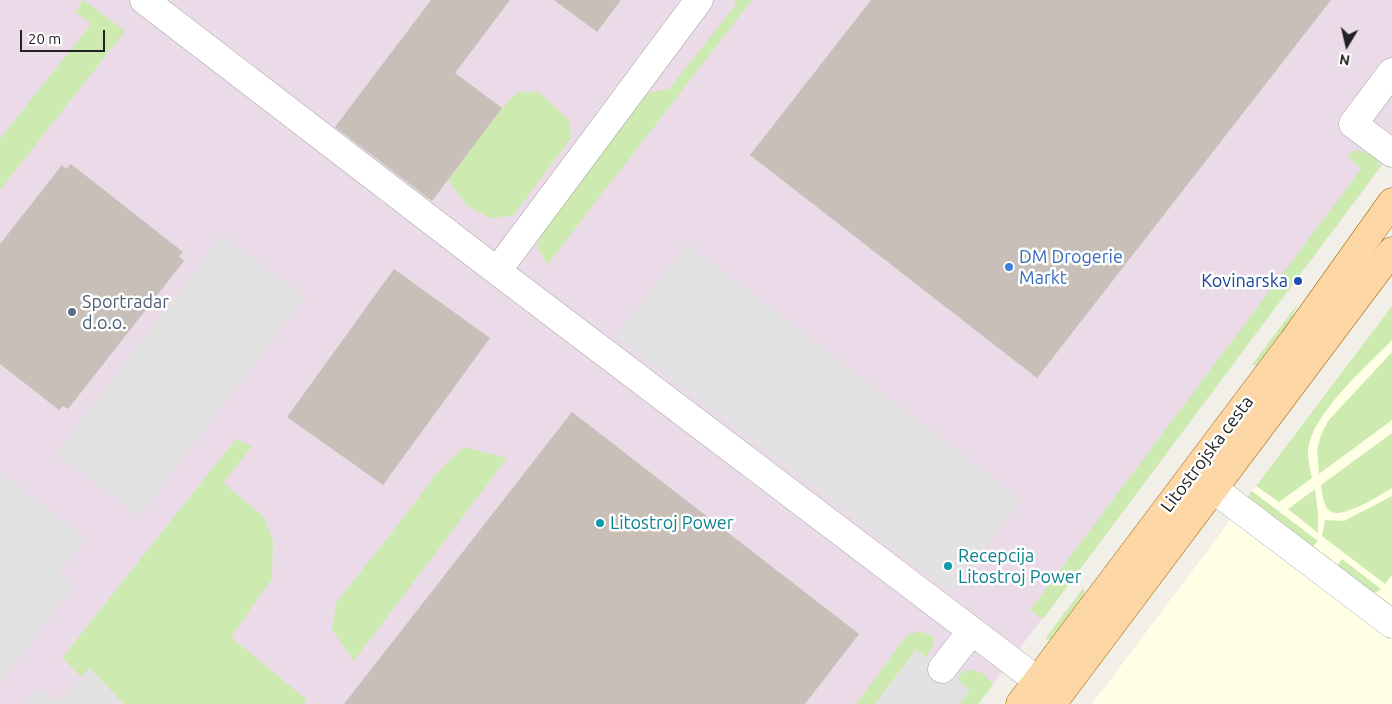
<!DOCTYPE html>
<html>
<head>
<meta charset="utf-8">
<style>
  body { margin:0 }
  #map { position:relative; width:1392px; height:704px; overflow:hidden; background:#f2efe9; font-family:Ubuntu,sans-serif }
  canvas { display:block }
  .north { position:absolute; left:1322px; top:20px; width:50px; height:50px; -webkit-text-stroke:4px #fff; paint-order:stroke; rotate:189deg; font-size:14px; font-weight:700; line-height:20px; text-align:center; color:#222 }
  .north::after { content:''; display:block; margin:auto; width:18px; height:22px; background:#222; clip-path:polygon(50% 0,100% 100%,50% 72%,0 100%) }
  .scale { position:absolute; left:20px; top:30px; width:85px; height:22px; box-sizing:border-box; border:2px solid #222; border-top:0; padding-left:6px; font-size:15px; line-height:18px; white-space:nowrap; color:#222; -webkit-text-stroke:4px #fff; paint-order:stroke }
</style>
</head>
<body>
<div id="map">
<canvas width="1392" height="704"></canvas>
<div class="north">N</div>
<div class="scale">20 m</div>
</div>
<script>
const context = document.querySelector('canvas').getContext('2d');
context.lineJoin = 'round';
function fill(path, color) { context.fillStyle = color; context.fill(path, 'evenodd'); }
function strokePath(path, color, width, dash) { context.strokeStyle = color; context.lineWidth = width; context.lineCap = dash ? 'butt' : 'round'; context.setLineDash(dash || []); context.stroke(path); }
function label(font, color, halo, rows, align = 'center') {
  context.font = font + ' Ubuntu,sans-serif'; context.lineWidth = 5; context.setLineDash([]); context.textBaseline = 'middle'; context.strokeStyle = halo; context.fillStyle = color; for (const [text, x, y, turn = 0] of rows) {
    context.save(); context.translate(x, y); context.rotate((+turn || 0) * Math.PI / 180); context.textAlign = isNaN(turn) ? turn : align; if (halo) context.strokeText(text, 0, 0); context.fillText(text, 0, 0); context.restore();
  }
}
const industrial = new Path2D(`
  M0,0H1392V152L978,704H0Z`);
const education = new Path2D(`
  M1392,306V704H1092L1256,486Z`);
const grass = new Path2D(`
  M83,0L125,31L0,190V139L91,24L75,12Z
  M734,0H752L547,265L537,247L548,218L648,93L669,89L736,4Z
  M518,92H539L569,120L571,138L513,216L490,218L466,205L448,180L502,108Z
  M1358,150L1374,156L1381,166L1043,619L1030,610L1361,169L1347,156L1352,152Z
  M1299,302L1285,331L1258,366L1252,365Z
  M1392,306V340C1367,366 1310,415 1308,452C1308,461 1310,469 1312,478L1279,502L1256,486Z
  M1392,352V420L1319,474L1317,449L1321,435L1328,421Z
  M1392,433V488C1380,495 1342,520 1330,511C1323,506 1322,493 1321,485Z
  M236,439L252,446L223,483L263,516L273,540L272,579L231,637L307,700L304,704H124L90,668L81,677L62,658Z
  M464,447L507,458L354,661L332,630L336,603L394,530L436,474Z
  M1315,489L1318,512V533L1288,509Z
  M1252,491L1318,541L1313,547L1247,498Z
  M1392,496V575L1385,584L1322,536L1325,520L1344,521Z
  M1342,559L1381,589C1378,593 1374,593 1369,592L1337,566Z
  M1084,587V601L1052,639L1046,640L1047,636Z
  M918,631L933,636V646L926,657L916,650L875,704H856L907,635Z
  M972,670L983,673L993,685L978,704H960L970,690L957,680L963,671Z`);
const parking = new Path2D(`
  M222,235L305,297L139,516L56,454Z
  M687,244L1022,500L951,593L616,336Z
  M0,472L86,539L59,572L75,585L0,683Z
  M916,649L970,690L960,704H875Z
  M90,668L122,704H24L38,687L58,702Z`);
const building = new Path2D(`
  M431,0H510L455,73L502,108L432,201L335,127Z
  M554,0H621L597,32Z
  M871,0H1331L1037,378L750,155Z
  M71,164L183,252L179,256L184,261L68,409L63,406L59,410L0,364V244L62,165L66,169Z
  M394,269L490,338L383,485L287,417Z
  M572,412L859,634L805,704H344Z`);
const minor = new Path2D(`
  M144,0L497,271L1055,694
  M1392,72L1353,124L1392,153
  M497,271L699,0
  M1194,474L1392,624
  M942,669L971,632`);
const major = new Path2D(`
  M1020,704L1293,341L1392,202
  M1052,704L1392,251`);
const markers = [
  [1009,267,5,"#3f7fe0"],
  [1298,281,5,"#1a4fb4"],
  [72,312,5,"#5c6f8a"],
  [600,523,5,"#0f9aa8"],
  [948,566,5,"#0f9aa8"]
];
const shopNames = [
  ["DM Drogerie",1019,257],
  ["Markt",1019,278]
];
const transitNames = [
  ["Kovinarska",1288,281]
];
const serviceNames = [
  ["Sportradar",82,302],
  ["d.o.o.",82,323]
];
const streetNames = [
  ["Litostrojska cesta",1207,454,-53]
];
const cultureNames = [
  ["Litostroj Power",610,523],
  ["Recepcija",958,556],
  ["Litostroj Power",958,577]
];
fill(industrial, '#ebdbe8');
fill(education, '#ffffe5');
fill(grass, '#cdebb0');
fill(parking, '#e2e2e2');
fill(building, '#c7bfb8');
strokePath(minor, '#a9a9a9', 29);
strokePath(major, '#a06b00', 29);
strokePath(minor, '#fff', 28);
strokePath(major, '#fcd6a4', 28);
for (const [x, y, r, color] of markers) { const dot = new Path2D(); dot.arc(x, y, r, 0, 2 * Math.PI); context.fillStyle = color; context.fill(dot); strokePath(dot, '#fff', 2); }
label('18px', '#366cbe', '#fff', shopNames, 'left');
label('18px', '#164399', '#fff', transitNames, 'right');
label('18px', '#4e5e75', '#fff', serviceNames, 'left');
label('18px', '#222', '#fff', streetNames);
label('18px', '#0d838f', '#fff', cultureNames, 'left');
</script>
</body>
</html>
